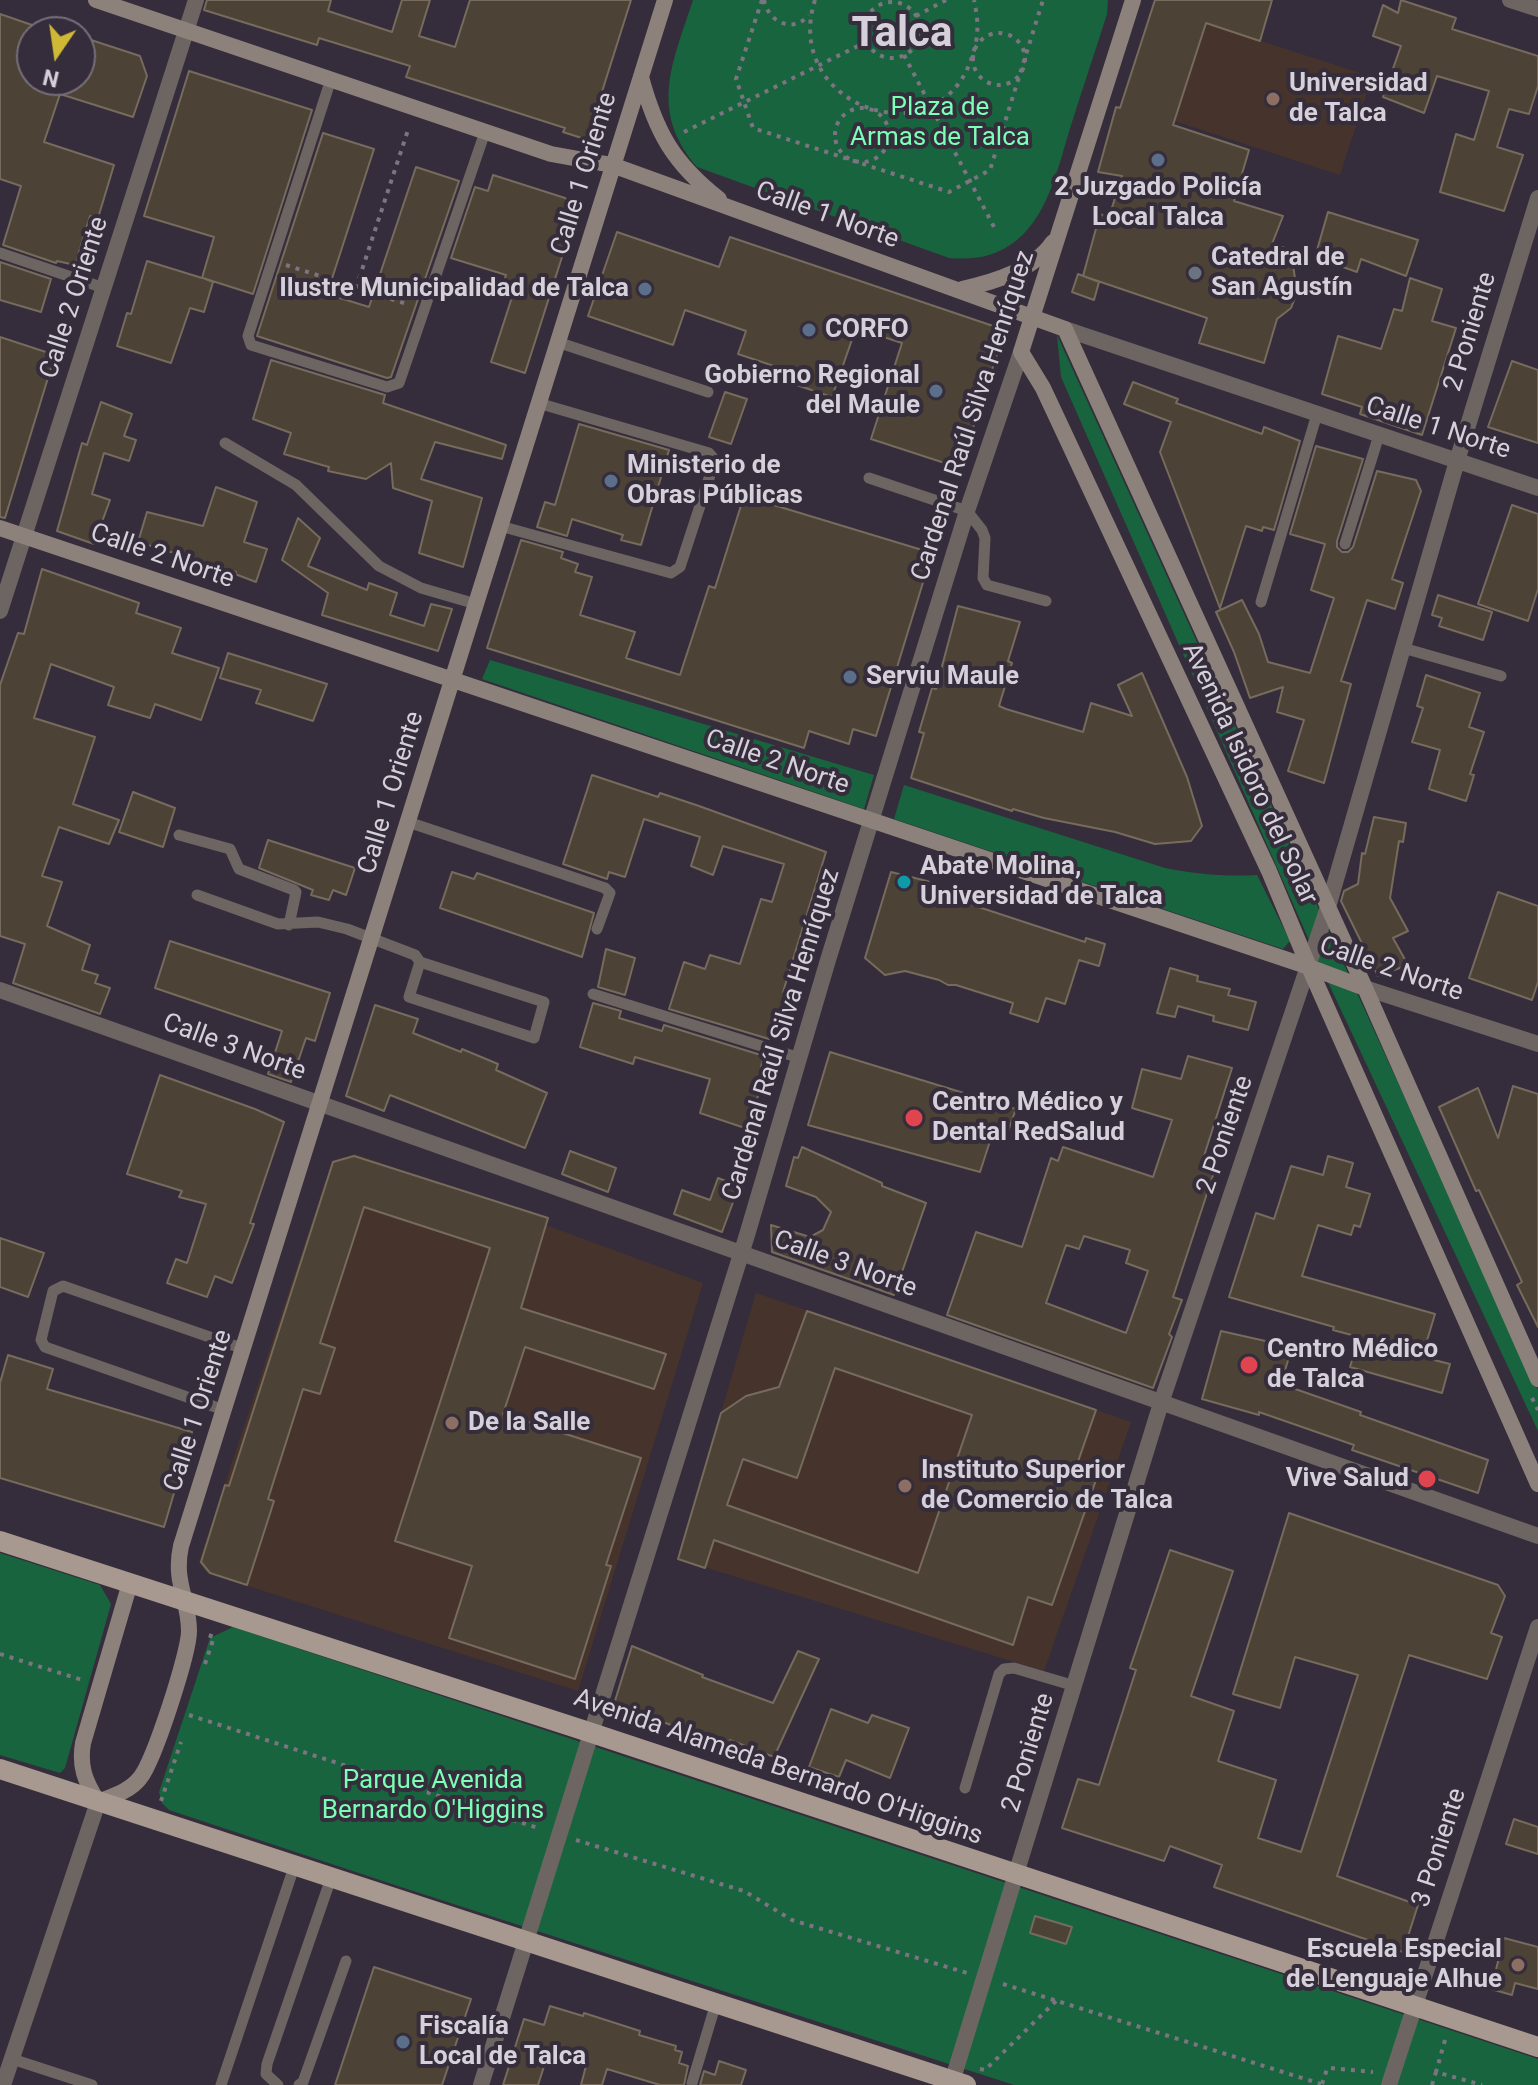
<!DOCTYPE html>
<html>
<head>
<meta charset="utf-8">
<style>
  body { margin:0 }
  #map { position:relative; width:1538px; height:2085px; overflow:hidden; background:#352d3b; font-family:Roboto,sans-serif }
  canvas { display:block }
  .north { position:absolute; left:16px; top:16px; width:80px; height:80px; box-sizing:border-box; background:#352d3b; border:2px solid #756e7a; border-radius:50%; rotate:193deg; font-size:22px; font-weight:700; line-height:32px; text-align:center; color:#d5d0d9 }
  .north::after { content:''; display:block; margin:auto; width:28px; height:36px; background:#d0b837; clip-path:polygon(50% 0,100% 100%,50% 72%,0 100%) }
</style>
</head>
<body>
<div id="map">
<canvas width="1538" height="2085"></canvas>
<div class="north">N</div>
</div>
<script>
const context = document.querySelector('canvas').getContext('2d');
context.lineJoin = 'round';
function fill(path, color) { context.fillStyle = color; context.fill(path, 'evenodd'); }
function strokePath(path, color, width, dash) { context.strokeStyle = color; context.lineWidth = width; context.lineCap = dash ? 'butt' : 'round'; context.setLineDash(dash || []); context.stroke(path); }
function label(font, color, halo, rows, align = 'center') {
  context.font = font + ' Roboto,sans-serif'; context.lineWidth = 8; context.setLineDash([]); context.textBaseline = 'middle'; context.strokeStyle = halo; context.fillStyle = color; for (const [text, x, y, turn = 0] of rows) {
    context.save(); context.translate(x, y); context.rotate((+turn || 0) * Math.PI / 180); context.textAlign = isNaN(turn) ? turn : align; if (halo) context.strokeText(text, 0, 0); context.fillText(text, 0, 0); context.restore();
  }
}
const education = new Path2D(`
  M1206,23L1372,77L1340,175L1174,121Z
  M355,1154L544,1220L543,1224L703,1283L578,1691L207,1573L199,1562L332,1161Z
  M756,1293L1131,1422L1044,1671L678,1559Z`);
const green = new Path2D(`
  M693,0H1108L1107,14C1096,49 1084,84 1073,119C1060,158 1051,212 1017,240C996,257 975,260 949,258L697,167C648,110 673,62 693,0Z
  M1057,335L1538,1390V1431L1320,965L1061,377Z
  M490,660L874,775L864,809L482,679Z
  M904,785L1165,868C1196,874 1225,877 1257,875L1290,941L1283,949L894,819Z
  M0,1553L100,1585L111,1604L65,1768L60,1773L0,1755Z
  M233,1627L1538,2059V2085H1014L401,1887L169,1810L162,1803L159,1792L210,1638Z`);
const building = new Path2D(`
  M207,0H331L328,11L392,32L402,0H430L419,36L455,47L470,0H631L594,117L598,118L591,141L563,132L565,128L406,77L410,66L319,38L317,45L204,10Z
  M1155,0H1272L1260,41L1206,23L1173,125L1249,150L1234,201L1283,216L1272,244L1291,250L1297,293L1291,308L1277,319L1264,363L1199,343L1207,318L1083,276L1100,214L1109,217L1122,176L1098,172L1116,107L1120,108Z
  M1401,0L1456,18L1452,29L1538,56V86L1529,114L1509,109L1497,147L1523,155L1504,211L1440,192L1456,134L1474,140L1489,91L1437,76L1424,113L1383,97L1401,46L1373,36L1383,5L1398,13Z
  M0,14L32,25V80H80V62L88,39L140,56L147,76L133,117L60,94L44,142L114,165L98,218L90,216L75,265L57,261L56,263L3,245L21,186L0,179Z
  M189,71L312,110L253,294L203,278L213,282L204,312L190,308L171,363L117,346L127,313L131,314L147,261L202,278L214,237L144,216Z
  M323,133L374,149L327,294L369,307L416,167L459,181L391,377L387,378L257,336Z
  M493,175L565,198L577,210L525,373L491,362L513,294L501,290L506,275L451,258L475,187L488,191Z
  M1328,212L1418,240L1406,276L1361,259L1357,272L1315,257Z
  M617,232L719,267L730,237L1005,330L960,468L871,439L902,343L856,328L832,397L782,380L786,370L738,354L746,331L685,310L673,345L588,316Z
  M0,262L51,279L41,312L0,300Z
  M1078,274L1099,282L1094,300L1072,292Z
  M1410,278L1442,289L1432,321L1456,328L1422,435L1360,414L1362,407L1322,394L1338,336L1381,349L1394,309L1402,311Z
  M0,337L55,355L5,518L0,517Z
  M271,360L385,395L383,403L506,445L502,459L435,442L421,479L482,498L463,567L419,553L432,501L393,488L391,463L366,479L328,471L329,467L284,454L291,433L253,419Z
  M1512,361L1538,370V443L1488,427Z
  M1133,382L1178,399L1176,403L1262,434L1264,427L1300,441L1274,530L1263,527L1262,531L1246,526L1220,608L1160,452L1171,422L1124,404Z
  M725,392L747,399L731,444L709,437Z
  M101,402L132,414L124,436L136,440L129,461L104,453L92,494L110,500L94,544L57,531L82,443L87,445Z
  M579,424L669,450L641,545L621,540L623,535L572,519L567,536L537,527L545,502L555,505Z
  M1316,446L1363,459L1337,541V547L1342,552H1348L1353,547L1377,471L1416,480L1421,491L1392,579L1403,583L1395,609L1367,600L1341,681L1351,684L1324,783L1288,771L1304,720L1277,712L1283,687L1250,698L1234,652L1216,612L1242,600L1259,634L1268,662L1310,673L1334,598L1311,590L1325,544L1290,534Z
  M216,487L257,502L244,542L267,549L256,582L235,574L236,572L138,542L147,512L203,526Z
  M744,496L932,553L876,736L853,729L849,744L809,731L804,748L487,648L521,540L563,552L561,558L578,564L575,572L592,577L580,615L635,632L626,658L680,675L709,586L715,588Z
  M1512,505L1538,514V589L1528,621L1478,604Z
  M298,518L320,538L308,566L367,590L369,583L397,593L390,615L424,626L431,604L452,609L438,651L322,615L328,593L282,560Z
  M42,569L139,603L136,613L181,628L172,653L219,668L201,720L155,704L150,718L108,705L114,687L51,664L34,718L95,737L73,804L119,820L109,844L59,827L42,876L62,882L47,926L90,945L82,970L98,975L95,983L110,988L100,1014L13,983L25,944L0,936V685L18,633L24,634Z
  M1438,595L1492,612L1483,640L1439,626L1442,618L1432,615Z
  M958,606L1020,622L1008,661L1012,663L999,706L1006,709L1083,732L1091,703L1132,716L1118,685L1142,673L1187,777L1202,826L1191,841L1155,844L1115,832L1044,818L1013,809L1012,811L911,778L924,733L919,732L932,688L936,689Z
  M228,653L327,684L313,721L256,703L261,690L220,678Z
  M1426,675L1480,693L1469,727L1484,732L1470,774L1474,775L1466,801L1429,789L1440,750L1412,742L1423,708L1417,706Z
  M592,775L658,797L660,793L699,806L826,852L783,992L791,995L784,1021L775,1018L769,1039L669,1009L684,962L705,969L710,955L740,964L761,899L772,902L784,864L723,846L713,875L691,866L700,837L644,819L625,877L609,872L607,879L563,864Z
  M133,792L175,808L163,847L119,832Z
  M1374,817L1406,823L1403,842L1399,841L1390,898L1408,931L1393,938L1408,965L1378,976L1341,901L1344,891L1358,884L1362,853L1365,854Z
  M268,840L355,868L346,895L333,890L329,900L311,895L313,890L259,868Z
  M452,872L474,879L477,873L594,913L582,957L440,908Z
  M891,872L927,881L944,889L942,895L1085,942L1086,938L1105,944L1099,966L1079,960L1065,1004L1046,998L1038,1022L1010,1013L1013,1003L956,985H948L939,980L905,971L885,975L865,958Z
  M1498,892L1538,906V982L1532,1000L1469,978Z
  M170,941L330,993L315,1041L306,1038L291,1082L268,1074L282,1031L155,988Z
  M606,949L635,958L625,995L598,987Z
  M1170,968L1198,976L1197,981L1230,989L1228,995L1256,1002L1248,1030L1213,1021L1214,1016L1178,1006L1175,1017L1157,1013Z
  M593,1003L621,1011L619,1018L662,1031L664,1025L764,1056L761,1067L766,1069L748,1129L700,1113L710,1079L635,1057L633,1064L580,1047Z
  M375,1005L418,1019L413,1033L461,1052L462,1049L498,1064L496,1070L547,1093L525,1148L390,1095L384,1111L346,1096Z
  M830,1052L1016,1109L1007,1134L993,1132L980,1172L808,1125Z
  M1188,1056L1232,1068L1204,1156L1218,1160L1173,1297L1182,1300L1169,1334L1172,1337L1153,1388L947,1315L976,1232L1022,1247L1051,1158L1058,1161L1063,1147L1153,1177L1172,1120L1132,1108L1142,1069L1181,1079ZM1084,1236L1130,1250L1126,1263L1148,1271L1126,1333L1046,1303L1066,1245L1079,1249Z
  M160,1075L255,1109L284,1122L250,1223L254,1224L232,1283L215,1276L207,1297L167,1283L176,1259L187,1263L206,1204L179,1197L182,1191L127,1174Z
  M1513,1086L1538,1094V1327L1517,1285L1522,1282L1479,1190L1476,1191L1439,1107L1478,1088L1498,1138Z
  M802,1147L882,1183V1186L926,1203L894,1295L772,1252L771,1225L810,1237L823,1230L831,1212L816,1197L786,1186L794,1157L798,1158Z
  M570,1151L616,1168L608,1192L562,1174Z
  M354,1156L548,1218L521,1308L666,1354L654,1389L525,1347L503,1414L641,1458L606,1565L611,1566L575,1679L449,1638L472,1566L395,1541L490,1248L364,1207L320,1343L335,1348L320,1394L303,1389L268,1499L274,1501L247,1585L210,1573L201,1562L225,1485L229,1486L333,1162Z
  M1328,1156L1353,1163L1346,1187L1370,1194L1360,1227L1354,1225L1351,1235L1318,1225L1302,1276L1435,1314L1422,1357L1450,1364L1442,1393L1350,1367L1359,1337L1333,1330L1334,1327L1229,1297L1256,1213L1274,1219L1291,1166L1323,1175Z
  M718,1178L739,1186L722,1232L674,1214L682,1190L710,1200Z
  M0,1238L44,1253L28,1297L0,1287Z
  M807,1311L1096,1410L1074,1473L1096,1480L1052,1605L1028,1597L1013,1645L714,1540L705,1568L678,1559L721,1413L746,1396L779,1387ZM835,1368L972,1415L918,1573L727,1505L743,1459L797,1478Z
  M1221,1331L1292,1347L1281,1384L1361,1412L1360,1415L1488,1460L1478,1493L1352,1450L1354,1445L1259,1412V1415L1202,1399Z
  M8,1355L53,1369L47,1389L192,1432L164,1527L0,1478V1383Z
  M1289,1513L1498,1585L1505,1596L1491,1633L1502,1637L1487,1679L1409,1655L1337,1876L1418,1905L1403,1952L1214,1887L1222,1865L1170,1846L1164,1861L1062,1828L1078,1779L1099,1785L1136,1670L1130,1668L1170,1550L1233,1571L1191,1696L1234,1711L1218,1761L1276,1780L1258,1838L1301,1852L1358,1675L1295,1657L1280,1708L1233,1694Z
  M632,1646L703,1675L702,1677L773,1703L798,1651L819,1659L774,1757L730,1740L728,1746L614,1704Z
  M831,1709L868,1723L872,1715L909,1728L890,1778L846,1760L839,1777L809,1767Z
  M1514,1819L1538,1827V1854L1506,1844Z
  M1035,1916L1072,1927L1066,1944L1030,1933Z
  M1504,1938L1538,1947V1989L1515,1983L1512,1995L1491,1989Z
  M374,1967L471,1999L442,2085H335Z
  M550,2006L583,2016L584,2013L640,2031L639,2035L676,2046L675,2050L682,2052L679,2063L688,2066L684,2085H660L607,2069L602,2085H581L587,2062L549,2051L538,2085H503L524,2019L544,2025Z
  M719,2061L746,2070L741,2085H700L704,2071L715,2075Z`);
const path = new Path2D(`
  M762,0L736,79L753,128L949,192L990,170L1043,0
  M764,0C768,22 793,34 809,15
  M815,0C781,105 935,161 971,60C979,36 979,24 974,0
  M864 30a28 28 0 1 1 56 0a28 28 0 1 1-56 0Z
  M916,16L946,0
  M973 59a26 26 0 1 1 52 0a26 26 0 1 1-52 0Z
  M904,55L994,227
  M835 135a27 27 0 1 1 54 0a27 27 0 1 1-54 0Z
  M684,132L866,42
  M286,265L407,304
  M356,288L409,127
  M1532,1398L1538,1410
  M0,1654L82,1680
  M205,1664L214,1637L208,1635
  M189,1715L541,1829
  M161,1801L181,1742
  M576,1840L744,1891L792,1920L967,1973
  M1003,1984L1321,2084
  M1445,2040L1436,2072L1482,2085
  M980,2069L985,2070L1057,2000
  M1322,2084L1327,2069L1330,2068L1373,2072
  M1432,2085L1436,2072`);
const service = new Path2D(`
  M331,79L248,336L251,345L387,387L399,383L485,132
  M0,253L104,288
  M557,342L708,392
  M225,443L296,485L379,566L421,588L476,604
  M869,478L967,511L982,530L985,538L983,578L987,585L1046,601
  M500,526L671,573L680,567L713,466L714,459L709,453L538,403
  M1345,544L1379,435
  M1261,602L1317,414
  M1403,648L1501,676
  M408,822L605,888L610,893L597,929
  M179,835L230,849L239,869L294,890L296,892L289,925
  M197,895L278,924L318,922L347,929L415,955L420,962L544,1002L534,1038L409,997L420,962
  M593,994L800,1058
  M224,1410L45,1347L41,1340L53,1291L63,1286L244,1349
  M965,1788L999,1674L1004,1669L1014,1668L1075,1686
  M12,2059L92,2085
  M692,2083L716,2003
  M221,2085L294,1867
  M278,2085L266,2074L267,2064L331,1878
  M299,2085L303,2082L346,1961`);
const minor = new Path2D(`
  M1510,0L1538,9
  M1065,329L1538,488
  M1365,988L1538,1044
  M0,990L1538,1536
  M3,2085L98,1802
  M481,2085L747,1235L828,960L967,511L1021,352
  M951,2085L1161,1403L1328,907L1457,461L1538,198
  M1389,2085L1538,1627`);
const tertiary = new Path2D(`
  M0,611L196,0`);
const secondary = new Path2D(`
  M96,0L551,154L612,165L1065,329L1365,988L1538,1379
  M1133,0L1021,352L1043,388L1269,871L1309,967L1538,1484
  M641,77C656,132 673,163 719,199
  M962,289C994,282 1034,270 1053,242
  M0,528L1309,967L1365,988
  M130,1583L83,1743C79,1767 85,1781 98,1802C113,1796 130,1791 140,1778C154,1761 189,1653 189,1631C189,1599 173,1582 181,1546L665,0`);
const primary = new Path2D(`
  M0,1541L592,1733L1538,2047
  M0,1769L966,2085`);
const markers = [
  [1273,99,8,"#8d6e63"],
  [1158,160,8,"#5c6f8a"],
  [1195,273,8,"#6b7280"],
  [645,289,8,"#5c6f8a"],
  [809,330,8,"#5c6f8a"],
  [936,391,8,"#5c6f8a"],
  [611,481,8,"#5c6f8a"],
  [850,677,8,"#5c6f8a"],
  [904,882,8,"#0f9aa8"],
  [914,1118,10,"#e0444e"],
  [1249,1365,10,"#e0444e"],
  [452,1423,8,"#8d6e63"],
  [1427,1479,10,"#e0444e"],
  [905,1486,8,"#8d6e63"],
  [1518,1965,8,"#8d6e63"],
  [403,2042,8,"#5c6f8a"]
];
const poiNames = [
  ["Universidad",1289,84],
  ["de Talca",1289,114],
  ["2 Juzgado Policía",1158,188,"center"],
  ["Local Talca",1158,218,"center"],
  ["Catedral de",1211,258],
  ["San Agustín",1211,288],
  ["Ilustre Municipalidad de Talca",629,289,"right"],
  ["CORFO",825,330],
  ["Gobierno Regional",920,376,"right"],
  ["del Maule",920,406,"right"],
  ["Ministerio de",627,466],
  ["Obras Públicas",627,496],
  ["Serviu Maule",866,677],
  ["Abate Molina,",920,867],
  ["Universidad de Talca",920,897],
  ["Centro Médico y",932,1103],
  ["Dental RedSalud",932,1133],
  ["Centro Médico",1267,1350],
  ["de Talca",1267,1380],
  ["De la Salle",468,1423],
  ["Instituto Superior",921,1471],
  ["de Comercio de Talca",921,1501],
  ["Vive Salud",1409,1479,"right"],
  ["Escuela Especial",1502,1950,"right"],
  ["de Lenguaje Alhue",1502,1980,"right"],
  ["Fiscalía",419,2027],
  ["Local de Talca",419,2057]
];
const parkNames = [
  ["Plaza de",940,108],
  ["Armas de Talca",940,138],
  ["Parque Avenida",433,1781],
  ["Bernardo O'Higgins",433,1811]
];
const streetNames = [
  ["Calle 1 Oriente",585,174,-73],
  ["Calle 1 Norte",827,216,20],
  ["Calle 2 Oriente",75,298,-72],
  ["2 Poniente",1471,332,-73],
  ["Cardenal Raúl Silva Henríquez",974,416,-72],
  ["Calle 1 Norte",1438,429,18],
  ["Calle 2 Norte",162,557,19],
  ["Calle 2 Norte",777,763,19],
  ["Avenida Isidoro del Solar",1249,774,65],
  ["Calle 1 Oriente",392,793,-73],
  ["Calle 2 Norte",1391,970,19],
  ["Cardenal Raúl Silva Henríquez",782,1035,-73],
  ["Calle 3 Norte",234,1048,20],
  ["2 Poniente",1226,1135,-71],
  ["Calle 3 Norte",845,1265,20],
  ["Calle 1 Oriente",199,1411,-72],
  ["2 Poniente",1029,1753,-73],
  ["Avenida Alameda Bernardo O'Higgins",778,1768,19],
  ["3 Poniente",1440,1848,-72]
];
const townNames = [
  ["Talca",902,35]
];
fill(education, '#46342c');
fill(green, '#18643f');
fill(building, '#4c4235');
strokePath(building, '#766b5d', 2);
strokePath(path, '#7c7581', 4, [4, 6]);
strokePath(service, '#6c6561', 11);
strokePath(minor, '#6c6561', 16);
strokePath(tertiary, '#6c6561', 16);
strokePath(secondary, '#8d827b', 16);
strokePath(primary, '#a7998f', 20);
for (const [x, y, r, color] of markers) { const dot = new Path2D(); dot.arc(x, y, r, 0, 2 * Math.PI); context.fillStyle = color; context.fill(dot); strokePath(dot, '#352d3b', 3); }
label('bold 26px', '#d5d0d9', '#352d3b', poiNames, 'left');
label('26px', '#7bfeb5', '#352d3b', parkNames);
label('26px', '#d5d0d9', '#352d3b', streetNames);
label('bold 42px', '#d5d0d9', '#352d3b', townNames);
</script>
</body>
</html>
